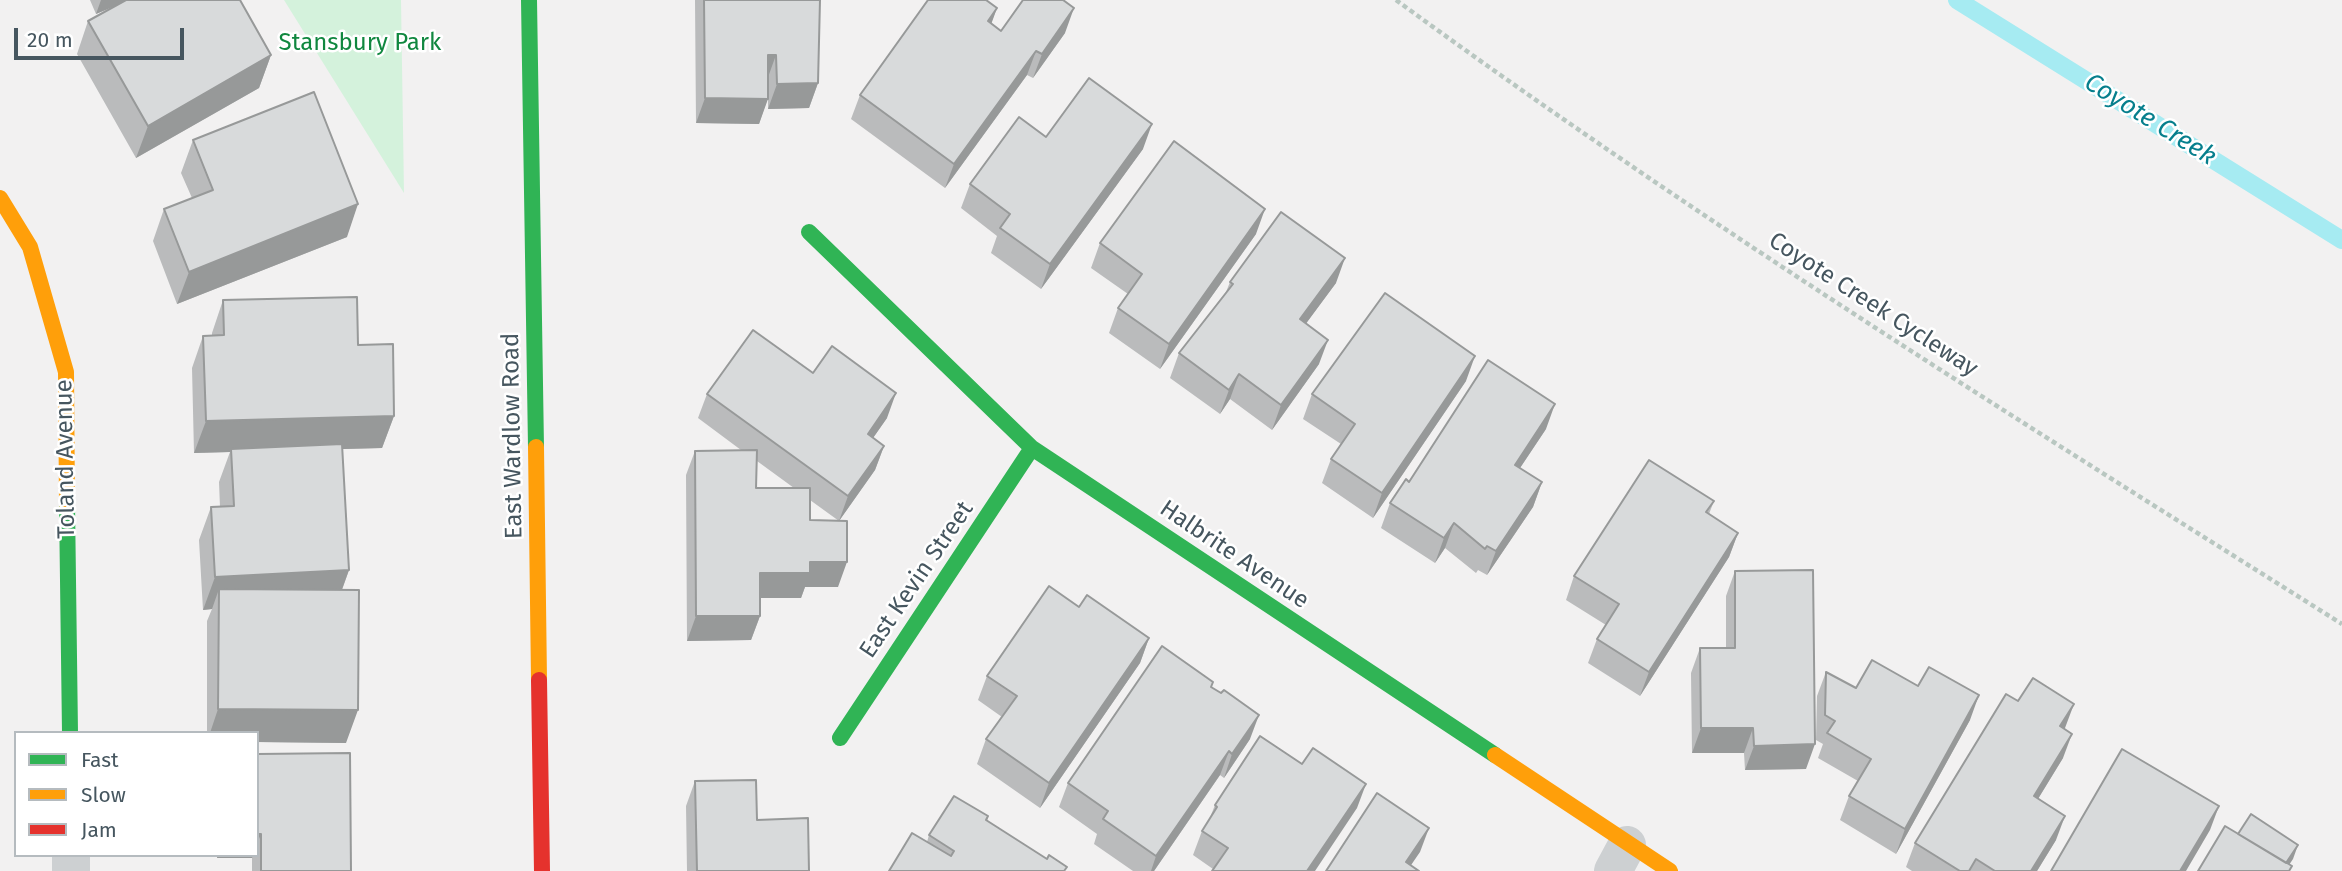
<!DOCTYPE html>
<html>
<head>
<meta charset="utf-8">
<style>
  body { margin:0 }
  #map { position:relative; width:2342px; height:871px; overflow:hidden; background:#f2f1f1; font-family:"Fira Sans",sans-serif }
  canvas { display:block }
  .legend { position:absolute; left:14px; top:731px; width:245px; height:126px; box-sizing:border-box; background:#fff; border:2px solid #b5bbbf; margin:0; padding:9px 12px; list-style:none; font-size:21px; color:#46565f }
  .legend li { display:flex; align-items:center; gap:14px; height:35px }
  .legend b { width:35px; border:2px solid #b5bbbf }
  .scale { position:absolute; left:14px; top:28px; width:170px; height:32px; box-sizing:border-box; border:4px solid #46565f; border-top:0; padding-left:9px; font-size:21px; line-height:24px; white-space:nowrap; color:#46565f; -webkit-text-stroke:5px #fff; paint-order:stroke }
</style>
</head>
<body>
<div id="map">
<canvas width="2342" height="871"></canvas>
<ul class="legend">
<li><b style="height:9px;background:#30b455"></b>Fast</li>
<li><b style="height:9px;background:#ff9f0a"></b>Slow</li>
<li><b style="height:9px;background:#e5322d"></b>Jam</li>
</ul>
<div class="scale">20 m</div>
</div>
<script>
const context = document.querySelector('canvas').getContext('2d');
context.lineJoin = 'round';
function fill(path, color) { context.fillStyle = color; context.fill(path, 'evenodd'); }
function strokePath(path, color, width, dash) { context.strokeStyle = color; context.lineWidth = width; context.lineCap = dash ? 'butt' : 'round'; context.setLineDash(dash || []); context.stroke(path); }
function label(font, color, halo, rows, align = 'center') {
  context.font = font + ' "Fira Sans",sans-serif'; context.lineWidth = 5; context.setLineDash([]); context.textBaseline = 'middle'; context.strokeStyle = halo; context.fillStyle = color; for (const [text, x, y, turn = 0] of rows) {
    context.save(); context.translate(x, y); context.rotate((+turn || 0) * Math.PI / 180); context.textAlign = isNaN(turn) ? turn : align; if (halo) context.strokeText(text, 0, 0); context.fillText(text, 0, 0); context.restore();
  }
}
const green = new Path2D(`
  M284,0H401L404,193Z`);
const stream = new Path2D(`
  M1957,0L2342,240`);
const path = new Path2D(`
  M1396,0C1701,223 2023,423 2342,624`);
const street = new Path2D(`
  M71,855V871
  M1613,871L1627,845`);
const fast = new Path2D(`
  M529,0L536,447
  M809,232L1032,448L1495,755
  M67,504L70,733
  M840,738L1032,448`);
const slow = new Path2D(`
  M0,198L30,247L66,372L67,504
  M536,447L539,680
  M1495,755L1670,871`);
const jam = new Path2D(`
  M539,680L542,871`);
const wall = new Path2D(`
  M90,0H240L271,55L259,88L136,158L77,54L88,21L117,5L96,14Z
  M695,0H820L818,83L809,108L768,109V97L759,124L696,123Z
  M997,8L991,23L1001,31L1065,33L1033,78L1027,75L945,188L851,119L860,95Z
  M1046,137L1143,149L1041,289L991,253L997,236L961,208L970,184Z
  M193,140L347,237L177,304L153,241L164,209L192,198L181,173Z
  M1256,234L1160,369L1109,333L1118,308L1128,294L1091,268L1100,243Z
  M1230,282L1336,283L1306,323L1319,364L1272,430L1230,399L1220,414L1170,378L1179,353L1226,292Z
  M223,300L358,345L394,416L382,448L342,449L349,570L342,590L346,743L257,742V733H207V621L212,609L203,610L199,540L211,507H220L219,482L230,452L194,453L192,368L203,336L212,335V333Z
  M813,373L887,418L873,438L884,446L875,470L839,521L838,587H805L801,598H760V616L751,640L687,641L686,475L695,451L741,450L698,418L707,394ZM757,461L794,488H756ZM810,500L839,521L810,520Z
  M1466,381L1373,518L1322,483L1331,459L1341,444L1303,419L1312,394Z
  M1546,429L1520,468L1542,482L1533,507L1487,575L1478,570L1476,573L1445,548L1435,563L1381,528L1390,503L1409,482Z
  M1714,501L1709,514L1738,533L1729,557L1640,696L1588,663L1597,639L1606,625L1566,600L1574,576Z
  M1735,571L1806,769L1745,770L1744,753H1692L1691,673L1700,648H1726V596Z
  M1079,607L1149,638L1140,663L1040,808L977,764L986,739L1002,717L978,700L987,676Z
  M1826,672L1856,688L1970,720L1896,854L1840,820L1849,796L1858,781L1818,758L1823,744L1816,740L1817,696Z
  M1213,682L1211,687L1250,739L1224,778L1220,775L1154,871H1133L1094,844L1097,834L1059,807L1068,783Z
  M2064,729L2063,758L2038,799L2056,840L2037,871H1912L1906,867L1915,843Z
  M257,754L351,871H252V858H217V855H257Z
  M695,781L757,820L809,871H687L686,806Z
  M1215,805L1357,808L1213,869L1193,855L1202,831L1209,820Z
  M988,816L987,821L1047,859L1067,867L889,871L927,842L929,835Z`);
const shadedWall = new Path2D(`
  M101,0H129L96,14Z
  M997,8L988,33V21Z
  M1074,8L1065,33L1033,78L1042,54Z
  M1036,51L1027,75L945,188L954,164Z
  M271,55L259,88L136,158L148,126Z
  M768,55H776L767,80Z
  M818,83L809,108L768,109L777,84Z
  M705,98L768,99L759,124L696,123Z
  M1152,124L1143,149L1041,289L1050,264Z
  M358,204L347,237L177,304L189,272Z
  M1265,209L1256,234L1160,369L1169,344Z
  M1345,258L1336,283L1291,344L1300,319Z
  M1328,340L1319,364L1272,430L1281,405Z
  M1475,356L1466,381L1373,518L1382,493Z
  M1239,374L1230,399L1220,414L1229,390Z
  M896,393L887,418L859,458L868,434Z
  M1555,404L1546,429L1506,489L1515,465Z
  M394,416L382,448L231,452V449L230,452L194,453L206,421Z
  M884,446L875,470L839,521L848,496Z
  M1542,482L1533,507L1487,575L1496,551Z
  M1454,523L1445,548L1435,563L1444,538Z
  M1738,533L1729,557L1640,696L1649,672Z
  M810,562H847L838,587H805L801,598H751L760,573Z
  M349,570L337,603L219,589L212,609L203,610L215,577Z
  M696,616H760L751,640L687,641Z
  M1149,638L1140,663L1040,808L1049,783Z
  M1979,695L1970,720L1896,854L1905,829Z
  M2074,704L2065,728L2051,751L2060,726Z
  M218,709L358,710L346,743L257,742V733H210Z
  M1259,715L1250,739L1224,778L1232,754Z
  M1701,728H1753L1744,753H1692Z
  M2072,734L2063,758L2025,820L2034,796Z
  M1815,744L1806,769L1745,770L1754,746Z
  M1229,751L1220,775L1154,871H1151L1156,856Z
  M1366,784L1357,808L1315,871H1307Z
  M2219,806L2210,830L2186,871H2180Z
  M2065,816L2056,840L2037,871H2031Z
  M1429,828L1420,852L1407,871L1406,862Z
  M257,834H261L257,844Z
  M2298,845L2293,859L2285,871L2283,867Z
  M218,855H253L252,858H217Z`);
const building = new Path2D(`
  M126,0H240L271,55L148,126L88,21Z
  M704,0H820L818,83L777,84L776,55H768V99L705,98Z
  M928,0H986L997,8L988,21L1001,31L1023,0H1063L1074,8L1042,54L1036,51L954,164L860,95Z
  M1089,78L1152,124L1050,264L1000,228L1010,214L970,184L1019,117L1046,137Z
  M314,92L358,204L189,272L164,209L213,190L193,140Z
  M1174,141L1265,209L1169,344L1118,308L1142,274L1100,243Z
  M1281,212L1345,258L1300,319L1328,340L1281,405L1239,374L1229,390L1179,353L1233,284L1230,282Z
  M1385,293L1475,356L1382,493L1331,459L1355,424L1312,394Z
  M357,297L358,345L393,344L394,416L206,421L203,336L224,335L223,300Z
  M753,330L813,373L832,346L896,393L868,434L884,446L848,496L707,394Z
  M1488,360L1555,404L1515,465L1542,482L1496,551L1487,546L1485,549L1454,523L1444,538L1390,503L1406,479L1409,482Z
  M342,444L349,570L215,577L211,507L234,506L231,449Z
  M757,450L756,488H810V520L847,521V562H810V573H760V616H696L695,451Z
  M1649,460L1714,501L1706,512L1738,533L1649,672L1597,639L1619,604L1574,576Z
  M1813,570L1815,744L1754,746L1753,728H1701L1700,648H1735V571Z
  M1049,586L1079,607L1087,595L1149,638L1049,783L986,739L1017,696L987,676Z
  M219,589L359,590L358,710L218,709Z
  M1162,646L1213,682L1211,687L1221,693L1224,690L1259,715L1232,754L1229,751L1156,856L1103,819L1108,811L1068,783Z
  M1872,660L1918,686L1929,667L1979,695L1905,829L1849,796L1871,759L1827,733L1835,721L1825,715L1826,672L1856,688Z
  M2033,678L2074,704L2060,726L2072,734L2034,796L2065,816L2031,871H1995L1976,859L1969,871H1960L1915,843L2006,694L2018,701Z
  M1260,736L1302,764L1313,748L1366,784L1307,871H1212L1228,848L1202,831L1217,807L1215,805Z
  M2122,749L2219,806L2180,871H2051Z
  M350,753L351,871H261V834H257V754Z
  M756,780L757,820L808,818L809,871H697L695,781Z
  M1377,793L1429,828L1406,862L1419,871H1326Z
  M954,796L988,816L986,820L1047,859L1049,855L1067,867L1064,871H889L912,833L951,856L954,851L929,835Z
  M2251,814L2298,845L2286,863L2238,834Z
  M2225,826L2292,866L2289,871H2198Z`);
const parkNames = [
  ["Stansbury Park",360,43]
];
const streetNames = [
  ["Coyote Creek Cycleway",1873,305,33],
  ["East Wardlow Road",513,436,-91],
  ["Toland Avenue",66,459,-91],
  ["Halbrite Avenue",1234,555,34],
  ["East Kevin Street",917,580,-56]
];
const waterNames = [
  ["Coyote Creek",2150,120,32]
];
fill(green, '#d4f2dc');
strokePath(stream, '#a6ebf2', 18);
strokePath(path, '#b9c7c1', 4.5, [5, 3.5]);
strokePath(street, '#cdd0d2', 38);
strokePath(fast, '#30b455', 16);
strokePath(slow, '#ff9f0a', 16);
strokePath(jam, '#e5322d', 16);
fill(wall, '#babbbc');
fill(shadedWall, '#979999');
fill(building, '#d8dadb');
strokePath(building, '#979999', 2);
label('24px', '#10873f', '#fff', parkNames);
label('24px', '#46565f', '#fff', streetNames);
label('italic 26px', '#067f8d', '#fff', waterNames);
</script>
</body>
</html>
